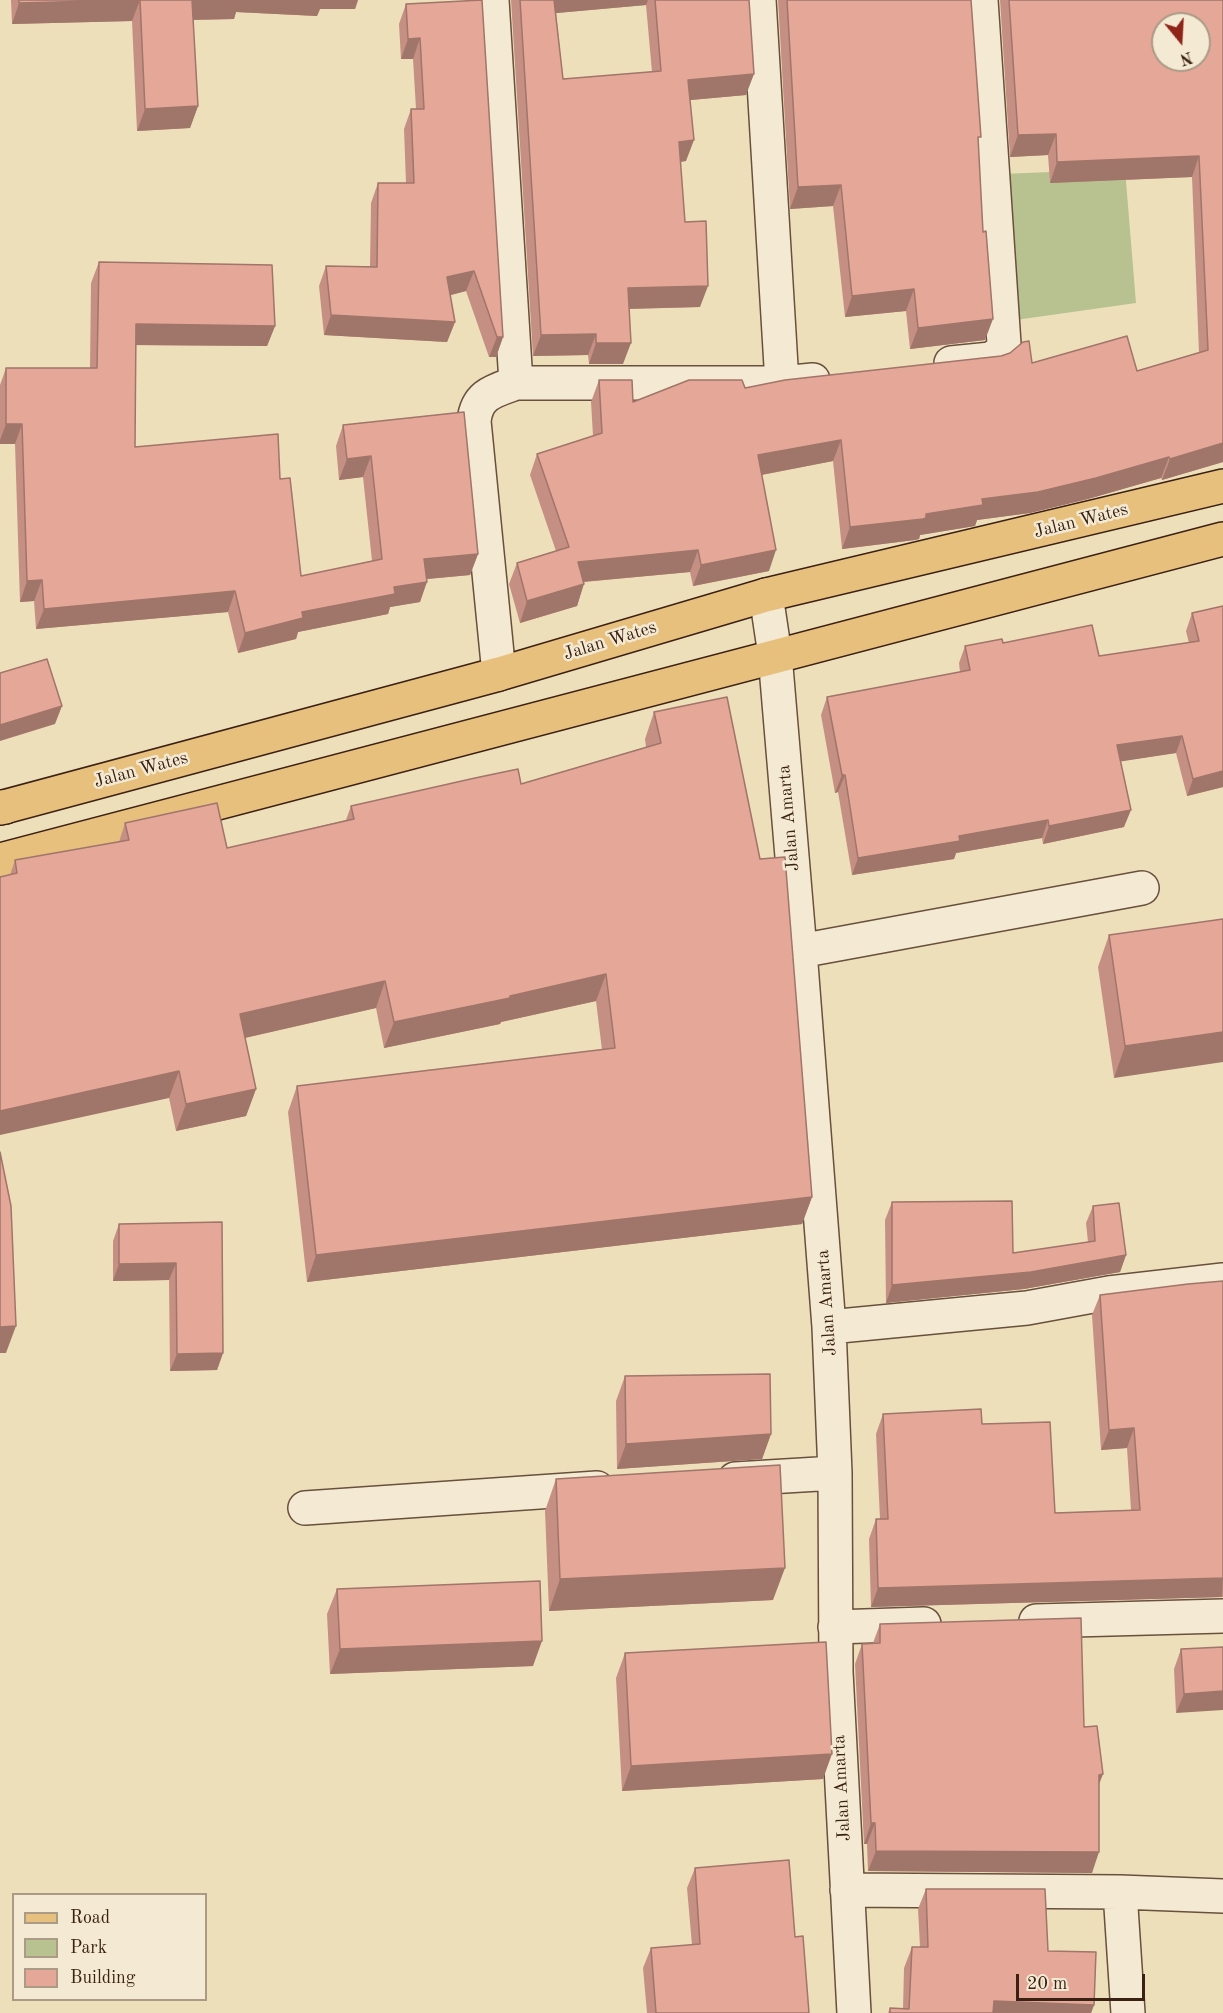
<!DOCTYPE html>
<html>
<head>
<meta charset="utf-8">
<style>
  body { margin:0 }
  #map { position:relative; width:1223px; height:2013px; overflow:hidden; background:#eedfbb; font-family:"Old Standard TT",serif }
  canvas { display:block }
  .legend { position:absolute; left:12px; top:1893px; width:195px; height:108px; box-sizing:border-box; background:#f4ead3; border:2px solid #aa9a86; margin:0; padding:8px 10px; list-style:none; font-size:18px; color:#3b2113 }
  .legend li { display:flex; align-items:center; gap:12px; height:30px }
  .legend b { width:30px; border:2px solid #aa9a86 }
  .north { position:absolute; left:1151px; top:12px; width:60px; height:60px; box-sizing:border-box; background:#f4ead3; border:2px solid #aa9a86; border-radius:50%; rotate:162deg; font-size:16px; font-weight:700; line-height:24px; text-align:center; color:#3b2113 }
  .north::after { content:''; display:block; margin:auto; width:21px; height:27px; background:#8f2418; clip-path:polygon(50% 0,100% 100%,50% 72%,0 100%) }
  .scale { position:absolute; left:1016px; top:1974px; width:129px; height:27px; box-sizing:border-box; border:3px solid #3b2113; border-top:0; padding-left:8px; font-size:18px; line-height:21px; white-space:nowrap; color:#3b2113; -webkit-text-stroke:4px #f4ead3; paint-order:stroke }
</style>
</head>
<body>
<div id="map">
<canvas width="1223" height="2013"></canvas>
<ul class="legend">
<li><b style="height:8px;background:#e7c07e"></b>Road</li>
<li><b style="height:16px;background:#b8c291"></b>Park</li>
<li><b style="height:16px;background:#e5a798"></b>Building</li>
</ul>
<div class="north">N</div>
<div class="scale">20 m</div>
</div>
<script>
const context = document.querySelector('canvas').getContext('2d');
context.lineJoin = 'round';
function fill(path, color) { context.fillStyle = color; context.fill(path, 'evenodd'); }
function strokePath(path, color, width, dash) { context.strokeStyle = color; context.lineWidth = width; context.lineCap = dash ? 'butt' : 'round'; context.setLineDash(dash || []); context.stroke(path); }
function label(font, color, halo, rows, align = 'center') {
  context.font = font + ' "Old Standard TT",serif'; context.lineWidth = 5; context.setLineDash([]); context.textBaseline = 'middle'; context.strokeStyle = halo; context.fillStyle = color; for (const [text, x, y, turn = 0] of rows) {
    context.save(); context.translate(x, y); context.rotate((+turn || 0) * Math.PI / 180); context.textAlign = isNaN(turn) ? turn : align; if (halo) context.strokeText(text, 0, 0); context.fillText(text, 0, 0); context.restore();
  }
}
const green = new Path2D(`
  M1125,169L1136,303L959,328L951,176Z`);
const minor = new Path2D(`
  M492,0L516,383
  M759,0L782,383
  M951,363L991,359L1002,351L1004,344L981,0
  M766,595L775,655L800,951L829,1327L835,1473L836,1672L854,2013
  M499,674L474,421C477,394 494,391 516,383H782L813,380
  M800,951L1142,888
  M829,1327L1027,1308L1109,1293L1223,1280
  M735,1479L835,1473
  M305,1508L597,1488
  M1036,1621L1223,1616
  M835,1627L924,1624
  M847,1890L1120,1892L1223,1896
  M1120,1892L1128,2013`);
const major = new Path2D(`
  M0,808L499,674L766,595L1223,486
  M0,860L1223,539`);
const highway = new Path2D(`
  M0,807H5`);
const wall = new Path2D(`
  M11,0H358L355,9H320L317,16L236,12L234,19L193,20L198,106L190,128L137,131L132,21L12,24Z
  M482,0L503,337L496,357H489L466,291L450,295L455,322L447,342L324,335L319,286L326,266H370L371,203L378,183H406L404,129L411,109H416L413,59H401L399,24L406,4Z
  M511,0H749L746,95L690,100L686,161L680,162L685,222L700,307L629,309L623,364H589L588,355L533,356ZM646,5L652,72L563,79L556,13Z
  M778,0H971L978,144L985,340L910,349L906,311L845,317L833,206L790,209Z
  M1000,0H1223V462L1162,480L1161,478L1088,499L1030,513L977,520L975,526L920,535L919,539L915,540L842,549L833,461L762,475L769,571L693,586L690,572L584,582L577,606L520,623L509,584L517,563L556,551L530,475L537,454L593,436L591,402L599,380L633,402L745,388L1032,363L1137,371L1199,353L1192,177L1050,183L1048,155L1010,157Z
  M99,262L275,326L267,346L136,345L135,447L280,479L301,576L372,561L363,477L339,480L336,446L343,425L478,554L470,575L427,579L420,602L390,607L388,614L298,632L296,639L238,653L228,612L36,629L34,601L20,602L15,444H0V385L6,368H90L91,283Z
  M1223,606V787L1187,796L1176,753L1120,761L1124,827L1043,844L1042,838L956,853L954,859L852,875L838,792L835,793L821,715L827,697L960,672L959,663L965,646L1003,643L1099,656L1189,643L1186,631L1192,613Z
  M654,712L812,1197L802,1224L307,1282L288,1112L297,1086L602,1050L596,1001L501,1022L500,1024L384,1048L376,1008L245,1038L256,1089L246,1116L176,1131L169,1098L10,875L15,860L119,842L125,823L227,848L346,820L351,806L521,784L646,747L645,739Z
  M1223,919L1114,1078L1098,967L1109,935Z
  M892,1202L1013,1253L1088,1242L1086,1223L1093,1206L1126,1255L1120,1272L1024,1289L886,1303L885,1220Z
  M222,1222L223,1353L217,1370L170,1371L169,1280L113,1281V1241L119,1224Z
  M1223,1281V1597L871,1607L869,1539L876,1519H880L876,1434L883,1414L982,1424L1055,1513L1131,1510L1127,1448L1101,1450L1092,1315L1100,1295Z
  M625,1376L771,1434L762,1459L617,1469L616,1401Z
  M556,1479L773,1600L549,1611L545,1511Z
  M337,1589L533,1666L330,1674L327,1614Z
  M880,1624L1084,1727L1099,1785L1092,1873L868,1871L867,1844H864L855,1664L862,1644L873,1643Z
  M1223,1647L1176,1713L1174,1669L1181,1649Z
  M625,1653L823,1779L622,1791L616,1678Z
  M695,1868L795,1937L808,2013H647L643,1968L651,1948L692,1945L687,1888Z
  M926,1889L1048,1951L1094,2005L1091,2013H888L890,2008L903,2009L904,1968L912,1947H920L918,1909Z`);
const shadedWall = new Path2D(`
  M140,0L132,21L12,24L19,3Z
  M191,0H358L355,9H320L317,16L236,12L234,19L184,20Z
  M551,0H648L646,5L546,14Z
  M420,38L413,59H401L408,39Z
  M754,74L746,95L680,101L688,80Z
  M198,106L190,128L137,131L145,109Z
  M1056,134L1048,155L1010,157L1018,135Z
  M694,140L686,161L671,163L679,142Z
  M1199,156L1192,177L1050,183L1057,162Z
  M841,185L833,206L790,209L798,187Z
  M474,271L466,291L440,298L447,277Z
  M708,286L700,307L621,309L628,288Z
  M914,289L906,311L845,317L852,296Z
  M331,315L455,322L447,342L324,335Z
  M993,319L985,340L910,349L918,328Z
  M136,324L275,326L267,346L129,345Z
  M596,334L588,355L533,356L541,335Z
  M497,337H503L496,357H489Z
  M596,343H631L623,364H589Z
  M6,424H22L15,444H0V440Z
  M841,440L833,461L750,477L758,455Z
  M1223,443V462L1162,480L1170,459Z
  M371,456L363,477L339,480L347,459Z
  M1169,457L1161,478L1088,499L1030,513L977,520L975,526L920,535L919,539L915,540L842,549L850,527L926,514L982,499Z
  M698,550L690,572L570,583L578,562Z
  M776,550L769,571L693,586L701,565Z
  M478,554L470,575L416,580L424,559Z
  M42,580L34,601L20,602L27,581Z
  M427,582L420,602L390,607L388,614L298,632L296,639L238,653L245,633L302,612L394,587Z
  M584,584L577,606L520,623L527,601Z
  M235,591L228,612L36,629L44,609Z
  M62,706L55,724L0,741V725Z
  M1182,736L1176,753L1111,763L1117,745Z
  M1223,771V787L1187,796L1193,779Z
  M842,775H845L838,792L835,793Z
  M1131,810L1124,827L1043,844L1049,826Z
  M1048,820L1042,838L956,853L954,859L852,875L858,858L959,836Z
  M606,974L596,1001L501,1022L500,1024L384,1048L394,1022Z
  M385,981L376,1008L231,1041L240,1014Z
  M1223,1032V1062L1114,1078L1125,1046Z
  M179,1071L169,1098L0,1135V1111Z
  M256,1089L246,1116L176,1131L186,1104Z
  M812,1197L802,1224L307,1282L316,1255Z
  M1126,1255L1120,1272L1024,1289L886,1303L892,1285Z
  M176,1263L169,1280L113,1281L119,1264Z
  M16,1326L6,1353H0V1327Z
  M223,1353L217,1370L170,1371L177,1354Z
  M1134,1428L1127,1448L1101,1450L1109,1430Z
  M771,1434L762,1459L617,1469L626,1444Z
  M785,1568L773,1600L549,1611L560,1579Z
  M1223,1578L1222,1597L871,1607L878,1588Z
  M542,1641L533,1666L330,1674L340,1649Z
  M1223,1691V1710L1176,1713L1184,1694Z
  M832,1754L823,1779L622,1791L631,1766Z
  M1103,1774L1095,1795L1099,1775Z
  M871,1823H875L867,1844H864Z
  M876,1851L1099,1852L1092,1873L868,1871Z
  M994,2001L1094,2005L1091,2013H989Z`);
const building = new Path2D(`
  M19,0H137L19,3Z
  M140,0H192L198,106L145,109Z
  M482,0L503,337H497L474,271L447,277L455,322L331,315L326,266L377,267L378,183H414L411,109H424L420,38L408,39L406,4Z
  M520,0H554L563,79L661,71L655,0H749L754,74L688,80L694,140L679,142L685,222L706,221L708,286L628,288L631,343H596V334L541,335Z
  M787,0H971L981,137H978L983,232L986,231L993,319L918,328L914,289L852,296L841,185L798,187Z
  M1009,0H1223V443L1170,459L1169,457L1096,478L1038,492L982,499L983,505L926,514V518L923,519L850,527L841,440L758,455L776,550L701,565L698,550L578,562L584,584L527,601L517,563L569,547L537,454L602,433L599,380H632L633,402L689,380H742L745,388L785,380L1001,356L1010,353L1023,342L1029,341L1032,363L1127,336L1137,371L1208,350L1199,156L1057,162L1056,134L1018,135ZM1163,24H1199V60H1163Z
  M99,262L272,265L275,326L136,324L135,447L278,434L280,479L290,478L301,576L382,559L371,456L347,459L343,425L464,412L478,554L424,559L427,582L394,587L395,594L302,612L303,618L245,633L235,591L44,609L42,580L27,581L22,424H6V368H97Z
  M1223,606V771L1193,779L1182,736L1117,745L1131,810L1049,826L1048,820L959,836L960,841L858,858L845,775H842L827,697L970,670L965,646L1002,639L1003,643L1092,625L1099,656L1199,641L1192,613Z
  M47,659L62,706L0,725V673Z
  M727,697L760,859L785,857L812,1197L316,1255L297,1086L615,1048L606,974L510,996V998L394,1022L385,981L240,1014L256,1089L186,1104L179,1071L0,1111V877L17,873L15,860L129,840L125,823L217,803L227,848L354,819L351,806L475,778L518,769L521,784L661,743L654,712Z
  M1223,919V1032L1125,1046L1109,935Z
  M0,1152L11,1206L16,1326L0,1327Z
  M1012,1201L1013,1253L1095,1241L1093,1206L1119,1203L1126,1255L1031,1272L892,1285V1202Z
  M222,1222L223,1353L177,1354L176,1263L119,1264V1224Z
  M1223,1281V1578L878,1588L876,1519H888L883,1414L981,1409L982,1424L1050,1422L1055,1513L1140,1510L1134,1428L1109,1430L1100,1295L1188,1284Z
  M770,1374L771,1434L626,1444L625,1376Z
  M780,1465L785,1568L560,1579L556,1479Z
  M540,1581L542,1641L340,1649L337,1589Z
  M1081,1618L1084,1727L1097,1726L1103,1774L1099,1775V1852L876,1851L875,1823H871L862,1644L880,1643V1624Z
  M826,1642L832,1754L631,1766L625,1653Z
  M1223,1647V1691L1184,1694L1181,1649Z
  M789,1860L795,1937L803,1936L809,2013H656L651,1948L700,1944L695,1868Z
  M926,1889H1045L1048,1951L1096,1952L1094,2005L994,2001L993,2013H890V2008L909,2009L912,1947H928Z`);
const streetNames = [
  ["Jalan Wates",1081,521,-14],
  ["Jalan Wates",610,641,-17],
  ["Jalan Wates",141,770,-15],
  ["Jalan Amarta",789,818,-95],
  ["Jalan Amarta",827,1303,-94],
  ["Jalan Amarta",842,1788,-93]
];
fill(green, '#b8c291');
strokePath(minor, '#68503d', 36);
strokePath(major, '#3b2113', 36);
strokePath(highway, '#3b2113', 36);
strokePath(minor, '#f4ead3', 33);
strokePath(major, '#e7c07e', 33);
strokePath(highway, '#e7c07e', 33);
fill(wall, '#c59083');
fill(shadedWall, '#a0756a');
fill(building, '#e5a798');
strokePath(building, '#a0756a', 1.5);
label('18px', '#3b2113', '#f4ead3', streetNames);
</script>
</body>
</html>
